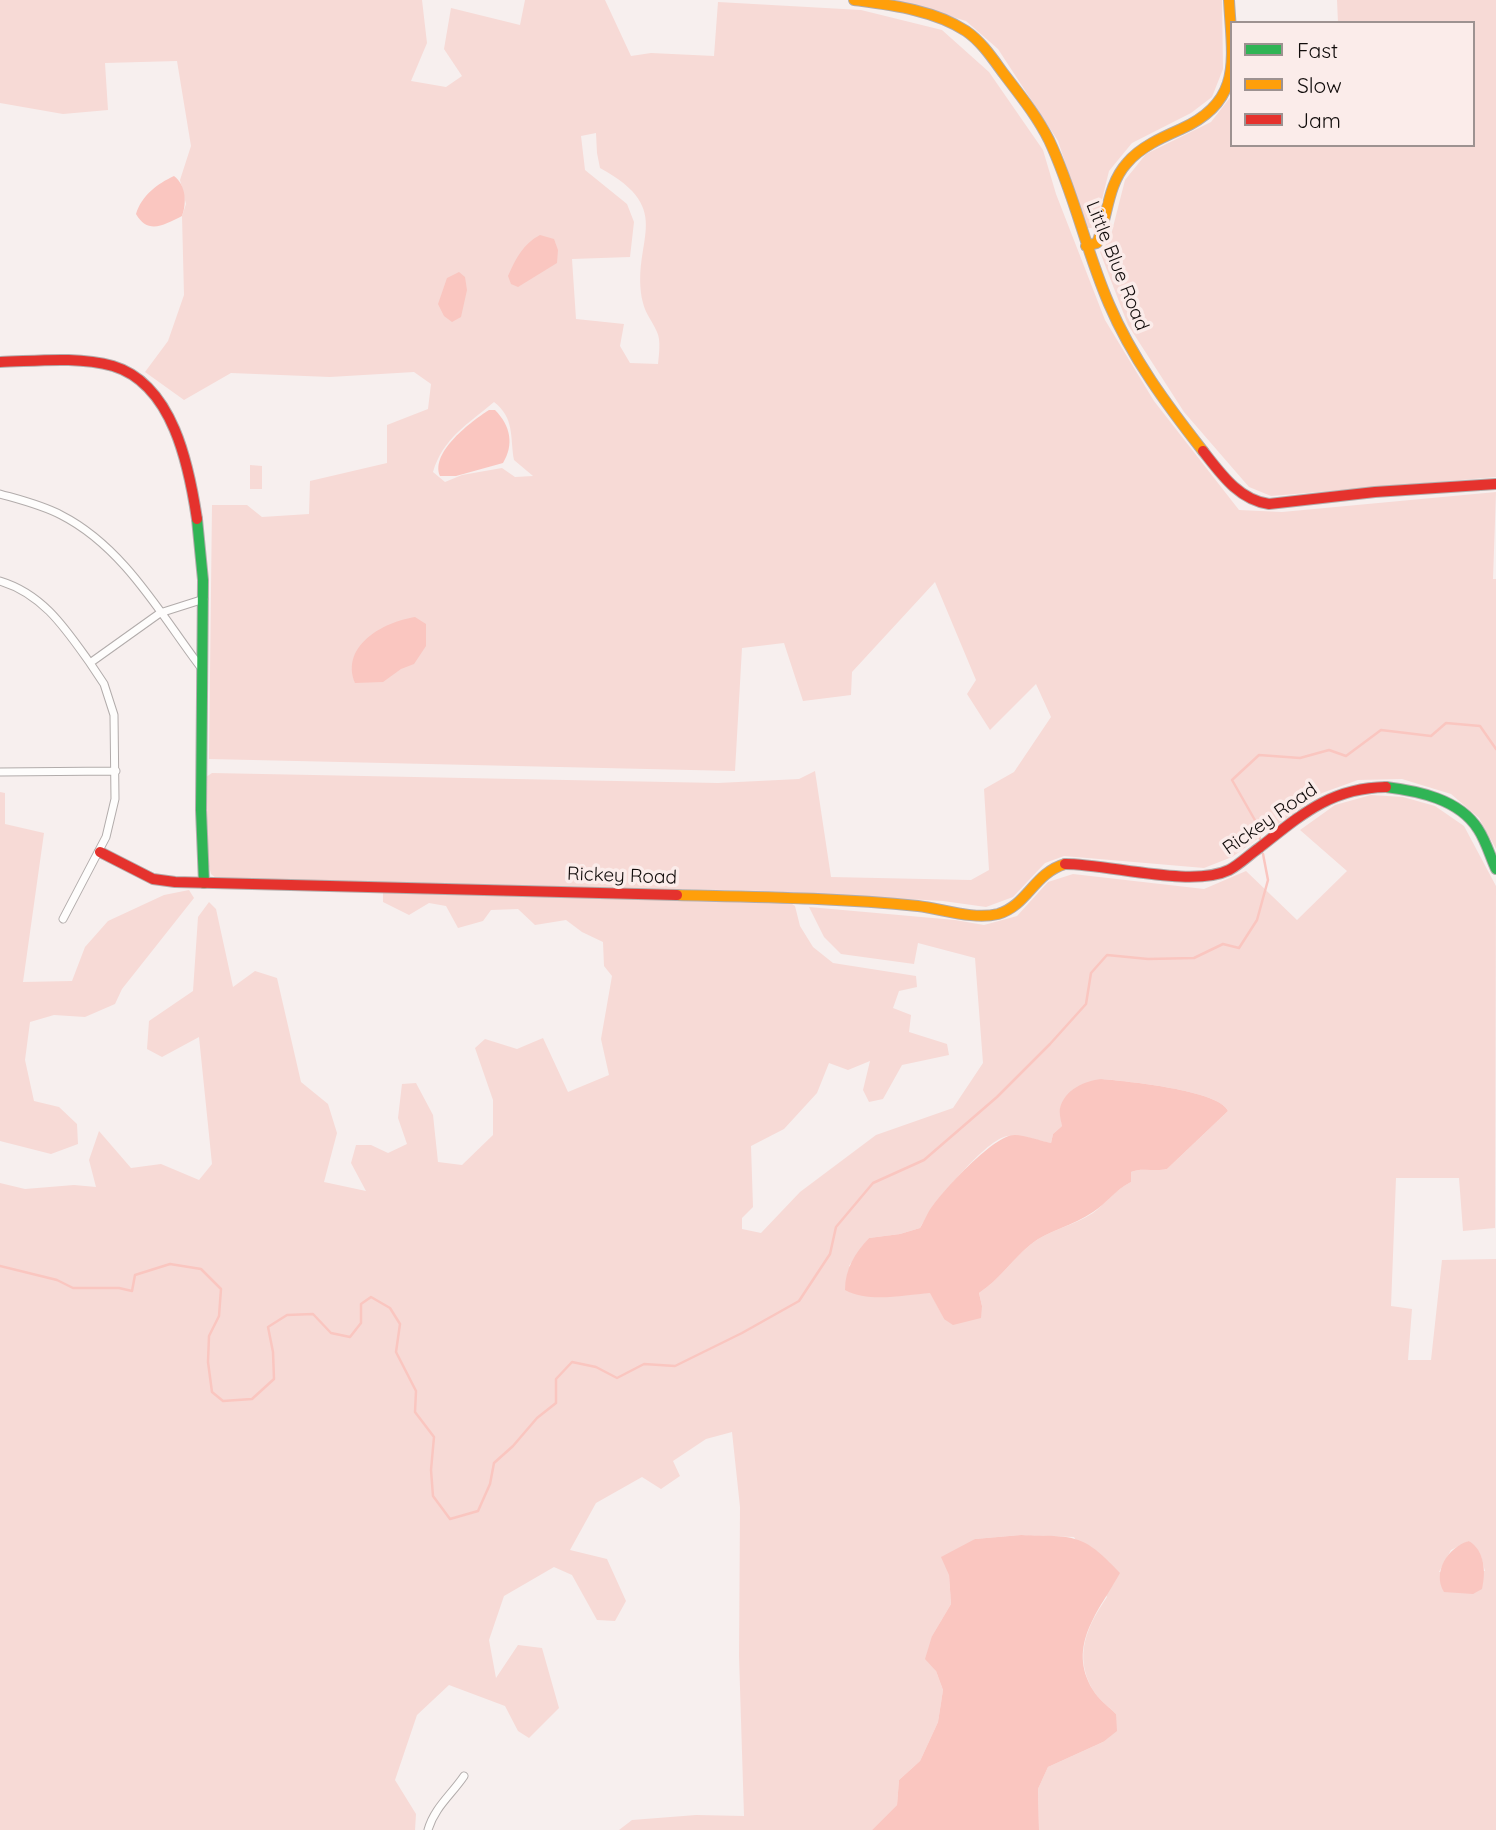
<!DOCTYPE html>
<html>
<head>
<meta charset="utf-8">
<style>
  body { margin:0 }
  #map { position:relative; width:1496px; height:1830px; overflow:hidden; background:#f7efee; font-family:Quicksand,sans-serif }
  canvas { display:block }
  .legend { position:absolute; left:1230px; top:21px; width:245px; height:126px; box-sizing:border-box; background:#fbecea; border:2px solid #9d9291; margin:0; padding:9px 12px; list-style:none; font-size:21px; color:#110c0b }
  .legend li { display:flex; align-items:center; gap:14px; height:35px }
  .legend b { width:35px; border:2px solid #9d9291 }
</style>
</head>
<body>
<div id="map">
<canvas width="1496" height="1830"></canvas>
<ul class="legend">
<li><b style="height:9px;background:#30b455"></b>Fast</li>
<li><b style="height:9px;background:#ff9f0a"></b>Slow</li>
<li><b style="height:9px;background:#e5322d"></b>Jam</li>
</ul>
</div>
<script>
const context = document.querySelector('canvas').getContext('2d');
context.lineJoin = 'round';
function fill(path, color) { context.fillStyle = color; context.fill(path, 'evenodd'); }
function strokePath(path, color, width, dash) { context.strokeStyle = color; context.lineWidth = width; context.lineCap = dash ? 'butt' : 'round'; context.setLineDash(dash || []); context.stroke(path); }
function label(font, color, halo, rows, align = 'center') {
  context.font = font + ' Quicksand,sans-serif'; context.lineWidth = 7; context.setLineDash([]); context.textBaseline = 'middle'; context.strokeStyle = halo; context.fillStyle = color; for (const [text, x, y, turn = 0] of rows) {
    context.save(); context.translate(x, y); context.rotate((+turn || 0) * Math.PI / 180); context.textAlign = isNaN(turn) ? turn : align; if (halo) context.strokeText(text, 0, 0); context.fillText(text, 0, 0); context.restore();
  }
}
const green = new Path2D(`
  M0,0H422L427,43L411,81L446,87L462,76L444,49L451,8L520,25L525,0H605L631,56L651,53L714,56L718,2L861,10L942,30L989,72L1043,150L1056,194L1105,320L1154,401L1239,510L1282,512L1496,492L1493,579H1496V849L1479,818L1451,794L1402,779L1358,780L1322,793L1232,857L1204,868L1064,856L1045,863L1013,897L986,907L943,901L765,891L216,878L211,874L208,862L206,777L212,773L718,783L799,779L815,771L831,877L971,880L989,870L984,789L1014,772L1051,717L1036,684L990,730L967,694L976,680L935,582L852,672L851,695L803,701L784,643L742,648L735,771L209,759L212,505H247L262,517L309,514L310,481L387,463V425L428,409L431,384L414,372L330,377L231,373L184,400L145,372L168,341L184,295L182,216L186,204L180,180L191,146L177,61L105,63L108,110L63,114L0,103ZM596,133L597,153L600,168C679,211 629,241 643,303C646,315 653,322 657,332C661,340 659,355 658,364L630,363L620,346L624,324L576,319L572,259L630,257L634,222L627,204L585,170L581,136ZM494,402C515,418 510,438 514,460L533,476L515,477L502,468L462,475L445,482L433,472C443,438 468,424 494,402Z
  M895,0H1222L1223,69L1212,97L1191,113L1132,143L1109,171L1095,228H1087L1058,141L998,49L966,21Z
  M1337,0H1496V477L1271,496L1249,487L1184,412L1128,325L1100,252L1110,239L1125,180L1146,154L1211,122L1232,95V145H1473V23H1338Z
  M250,465L262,466V489H250Z
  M0,792L5,793V824L44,833L23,982L72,981L85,947L108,921L164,895L189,890L194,898L122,989L115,1004L85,1017L54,1015L30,1022L25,1060L34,1101L59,1107L77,1124L78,1144L51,1154L0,1141Z
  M1371,795L1403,797L1435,806L1464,826L1496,886L1495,1228L1463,1231L1459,1178H1396L1391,1306L1412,1309L1408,1360H1431L1442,1260L1496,1259V1830H1039L1038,1789L1048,1767L1103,1742L1116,1714C1109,1707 1098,1699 1093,1690C1073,1656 1087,1626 1107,1597L1074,1537L1021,1535L975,1539L949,1575L951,1604L932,1636L936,1671L943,1690L938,1722L920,1761L899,1780L897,1805L872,1830H619L632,1820L696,1815L744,1816L739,1656L740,1507L732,1432L706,1439L673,1461L680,1476L661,1489L642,1477L596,1503L570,1550L607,1559L626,1601L615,1621L597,1620L572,1575L554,1567L504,1596L489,1640L496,1678L518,1645L542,1648L559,1708L529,1738L518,1731L505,1706L449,1685L417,1715L395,1780L416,1814L415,1830H0V1183L25,1189L74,1185L96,1187L89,1160L99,1131L131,1168L161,1164L199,1180L212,1164L199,1037L162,1057L147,1049L149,1021L193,991L198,917L209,902L216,909L233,987L255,971L277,978L301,1082L328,1104L337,1133L324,1182L366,1191L351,1163L356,1145H371L388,1153L407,1144L398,1118L402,1084L416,1083L433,1115L438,1162L462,1165L493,1135V1100L475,1048L485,1039L517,1049L543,1038L568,1092L609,1075L601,1039L612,976L604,966L603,942L582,932L566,920L535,925L518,909L491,910L483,921L458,928L446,906L429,903L409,915L383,902V893L791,903L795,906L800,926L813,947L833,963L916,976L917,987L899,991L893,1008L911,1015L909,1032L947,1044L949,1055L902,1065L883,1099L869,1102L863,1090L870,1061L848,1070L829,1063L817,1093L784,1129L751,1146L753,1207L742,1218V1229L761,1233L800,1192L876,1135L953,1108L983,1063L975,958L918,943L914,964L841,954L824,937L809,907L955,920L984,925L1017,916L1048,882L1073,874L1204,889L1246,871L1297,920L1347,871L1300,830L1335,805ZM1101,1079C1124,1081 1220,1090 1228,1111L1167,1169C1155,1172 1142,1167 1131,1172V1182C1115,1190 1106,1203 1093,1213C1073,1226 1048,1230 1030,1245C1012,1260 999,1280 979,1293L982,1306L944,1319L931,1293L849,1266L869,1238L900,1234L920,1228C933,1205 982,1142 1007,1136C1020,1134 1039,1141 1051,1143L1053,1134L1062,1126L1060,1108ZM1469,1541L1481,1556L1485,1571L1439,1572L1451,1550Z`);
const water = new Path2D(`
  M174,176C186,185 187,203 182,216C164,225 148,235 136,214C142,195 157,184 174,176Z
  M540,235L554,239L558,250L557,263L518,287L511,284L508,276C516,258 523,244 540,235Z
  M459,272L465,277L467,290L461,317L452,322L444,316L438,304L447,278Z
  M489,410H495C511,426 514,445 503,463L456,476H440C430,452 472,421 489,410Z
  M415,617L426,624V646L414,664L401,669L383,682L355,683C340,646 383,622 415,617Z
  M1101,1079C1124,1081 1220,1090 1228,1111L1167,1169C1155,1172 1142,1167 1131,1172V1182C1115,1190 1107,1203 1093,1212C1073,1226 1048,1230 1030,1245C1012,1260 999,1280 979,1293L982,1306L981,1318L953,1325L944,1319L930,1293C904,1295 869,1303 845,1290C845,1269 855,1253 869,1238L900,1234L920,1228C925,1220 928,1211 934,1204C946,1188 995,1134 1015,1135C1024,1135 1041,1141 1051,1143L1053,1134L1062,1126C1061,1121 1059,1113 1060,1108C1065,1089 1085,1081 1101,1079Z
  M1021,1535C1075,1537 1082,1532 1120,1573C1099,1611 1066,1646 1093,1690C1098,1699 1109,1707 1116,1714L1117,1731L1103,1742L1048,1767L1038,1789L1039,1830H872L897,1805L899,1780L920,1761L938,1722L943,1690L936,1671L925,1659L932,1636L951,1604L949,1575L941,1557L975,1539Z
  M1469,1541C1485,1551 1486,1572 1482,1589L1473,1594L1444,1592C1432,1572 1448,1547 1469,1541Z`);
const stream = new Path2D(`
  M1260,839L1256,822L1232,780L1259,755L1300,758L1329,750L1346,756L1381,730L1431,736L1446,723L1480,726L1496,749
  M0,1266L57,1280L73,1288H119L132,1291L135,1275L170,1264L201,1269L221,1289L219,1316L209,1336L208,1362L212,1392L223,1401L252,1399L274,1379L273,1352L268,1327L287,1315L313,1314L331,1333L350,1337L361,1323V1304L371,1297L390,1308L400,1324L396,1352L416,1391L415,1412L434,1437L431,1470L433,1496L450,1519L478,1511L490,1484L494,1463L513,1446L537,1418L556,1403V1379L572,1362L596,1367L617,1378L644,1364L675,1366L742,1333L799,1301L830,1254L836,1227L873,1183L924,1160L997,1097L1050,1044L1086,1004L1091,973L1107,955L1148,959L1194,958L1223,944L1239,948L1257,920L1268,880L1263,854`);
const street = new Path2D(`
  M0,494C21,500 42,505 61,515C124,547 161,615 202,669
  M0,581C43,594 65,628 90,663
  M0,772L116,771
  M63,919L106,837L115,799L114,715L104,684L90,663L160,613L204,599
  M428,1830C434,1808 452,1794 464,1776`);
const fast = new Path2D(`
  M197,519L203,580L201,810L204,883
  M1386,787C1418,791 1459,799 1478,829C1486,841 1490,856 1496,869`);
const slow = new Path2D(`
  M854,0C891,5 934,10 966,31C982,42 993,59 1004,74C1020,95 1037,116 1049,140C1074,193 1086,251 1109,304C1132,358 1167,405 1203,451
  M1086,246L1097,243C1108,217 1107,185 1127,163C1140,147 1163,137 1181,129C1244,101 1232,58 1229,0
  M677,895C757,897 838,898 918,906C943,909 973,920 998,914C1027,906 1034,873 1065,864`);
const jam = new Path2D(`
  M0,362C37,361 77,356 113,366C173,384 189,466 197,519
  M1203,451C1221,474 1239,500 1269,504L1375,492L1496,484
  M100,852L153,879L175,882L677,895
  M1065,864C1109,864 1192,888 1229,870C1239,865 1249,855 1259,848C1301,815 1330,788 1386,787`);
const streetNames = [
  ["Little Blue Road",1117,266,68],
  ["Rickey Road",1270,819,-35],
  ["Rickey Road",622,876,2]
];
fill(green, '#f7dad6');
fill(water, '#fac6c0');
strokePath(stream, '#fac6c0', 2.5);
strokePath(street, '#b2acab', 9);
strokePath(fast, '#b2acab', 12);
strokePath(slow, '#b2acab', 12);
strokePath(jam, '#b2acab', 12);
strokePath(street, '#fefdfc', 7);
strokePath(fast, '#30b455', 10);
strokePath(slow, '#ff9f0a', 10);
strokePath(jam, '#e5322d', 10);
label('19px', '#110c0b', '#fbecea', streetNames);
</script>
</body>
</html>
